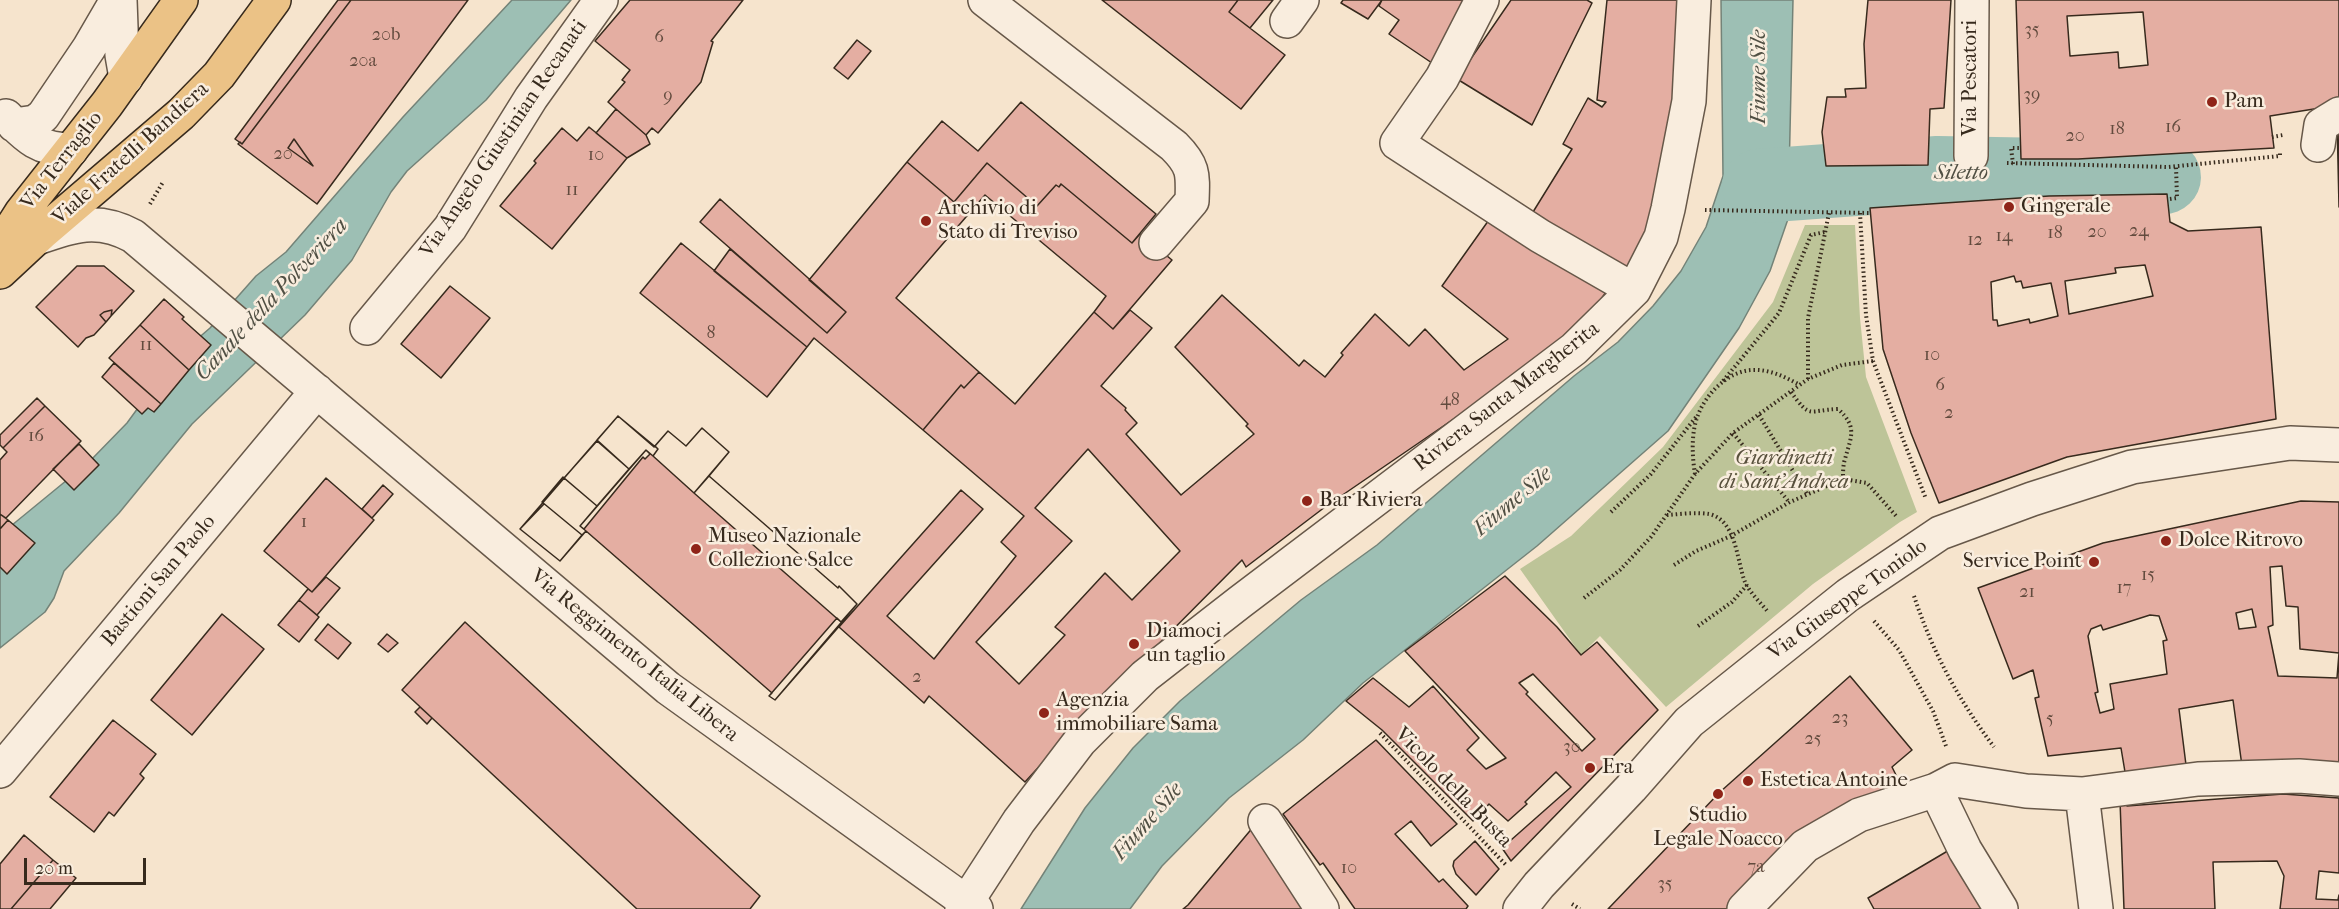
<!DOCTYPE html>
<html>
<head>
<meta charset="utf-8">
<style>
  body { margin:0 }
  #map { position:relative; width:2339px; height:909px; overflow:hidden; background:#f6e4cd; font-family:"IM FELL French Canon",serif }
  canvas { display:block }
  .scale { position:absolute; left:24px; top:858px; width:122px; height:27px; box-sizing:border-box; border:3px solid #372a1d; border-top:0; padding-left:8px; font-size:18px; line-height:21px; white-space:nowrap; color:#372a1d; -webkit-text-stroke:4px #f9edde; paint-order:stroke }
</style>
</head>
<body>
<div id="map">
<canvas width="2339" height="909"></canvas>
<div class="scale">20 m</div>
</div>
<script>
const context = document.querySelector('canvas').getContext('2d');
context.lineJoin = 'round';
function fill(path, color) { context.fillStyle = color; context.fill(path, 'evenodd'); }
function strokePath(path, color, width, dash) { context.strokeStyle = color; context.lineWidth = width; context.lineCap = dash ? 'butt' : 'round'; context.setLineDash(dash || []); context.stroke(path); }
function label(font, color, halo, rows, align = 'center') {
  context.font = font + ' "IM FELL French Canon",serif'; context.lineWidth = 5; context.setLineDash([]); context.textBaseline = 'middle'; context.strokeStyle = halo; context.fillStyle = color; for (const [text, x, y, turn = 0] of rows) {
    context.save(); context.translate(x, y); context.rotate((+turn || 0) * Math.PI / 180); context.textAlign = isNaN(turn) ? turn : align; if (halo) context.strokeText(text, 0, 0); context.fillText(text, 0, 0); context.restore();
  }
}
const green = new Path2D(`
  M1805,225H1855L1860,318L1866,377L1917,512L1900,522L1813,584L1666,707L1600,636L1581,655L1520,569L1571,536L1663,447L1773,302Z`);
const water = new Path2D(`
  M512,0H571L486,100L407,171L391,192L352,260L305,315L192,424L119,513L64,571L54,598L45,612L0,648V538L6,530L89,462L127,423L173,360L210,328L256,276L286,252L403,117Z
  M1721,0H1793L1788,219L1770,271L1739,328L1668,431L1537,546L1363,683L1303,740L1229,798L1162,866L1130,909H1021L1085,808L1133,748L1180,701L1301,600L1377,545L1574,376L1618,342L1653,306L1681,271L1706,227L1723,176Z`);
const river = new Path2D(`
  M1759,186L1938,173L2164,177`);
const building = new Path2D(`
  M338,0H351L242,144L235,139Z
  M351,0H468L317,204L238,144L240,142L242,144ZM294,139L313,166L288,148Z
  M630,0H743L711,41L713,42L701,82L658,133L652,128L646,135L608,102L625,82L622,80L630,70L595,41Z
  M1102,0H1238L1229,12L1285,55L1241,109Z
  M1238,0H1273L1250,28L1229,12Z
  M1343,0H1382L1368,19L1341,3Z
  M1382,0H1472L1432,63L1389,34L1399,20L1379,6Z
  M1511,0H1587L1592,3L1532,125L1457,79Z
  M1607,0H1680L1677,117L1634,281L1533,212L1572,149L1563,144L1588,98L1602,107L1606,102L1597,100Z
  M1868,0H1951L1944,108L1930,109L1928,165L1826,166L1822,132L1827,97H1846L1845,89L1866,88L1864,44Z
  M2016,0H2339V105L2270,116L2274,148L2078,159H2021ZM2143,12L2148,65L2119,68L2118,52L2070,56L2067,16Z
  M857,40L871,51L848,79L834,68Z
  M1021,102L1156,214L1132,243L1061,184L1059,187L1056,185L1037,206L987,163L954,202L907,162L942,121L978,151Z
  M616,109L646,135L650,144L627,158L596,133Z
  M2339,118V207L2337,119Z
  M589,127L627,158L552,249L500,206L536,163L534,161L562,128L577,141Z
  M294,139L313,166L288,148Z
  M907,162L954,202L987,163L1037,206L1056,185L1059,187L1061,184L1132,243L1140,234L1172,260L1113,329L1094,312L1106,296L985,195L896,298L979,372L964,388L961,385L923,430L814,338L807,347L714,271L730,249L827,333L846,312L809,280Z
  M2167,194L2170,222L2188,231L2261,227L2276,419L2067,457L1939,503L1911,433L1883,349L1870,208L2049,196ZM2145,265L2153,296L2069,314L2065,281L2116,273L2115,268ZM2014,276L2016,282L2021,281L2023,288L2051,283L2058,316L2030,323L2029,319L1998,326L1997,320H1993L1991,282Z
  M720,199L846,312L827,333L700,222Z
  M1491,217L1607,291L1601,299L1603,302L1537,362L1325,507L1246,567L1242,560L1100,703L1098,702L1025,782L929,696L924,703L839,627L961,490L983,509L887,616L934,659L1016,556L1001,542L1024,516L923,430L961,385L964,388L979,372L1015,404L1094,312L1113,329L1130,310L1152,328L1101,386L1126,408L1125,410L1137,423L1126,434L1181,495L1254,434L1246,426L1248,424L1175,347L1222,295L1299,366L1304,360L1325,377L1343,355L1341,353L1375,314L1409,346L1425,329L1464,370L1508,339L1442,286ZM1088,449L1180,551L1132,600L1105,573L1055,627L1065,635L1019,684L976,642L1072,541L1035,508Z
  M681,243L807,347L767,397L640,293Z
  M77,266H104L134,291L111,316L112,310L104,312L100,315L106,322L94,335L86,338L78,347L36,307Z
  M450,286L490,318L441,378L401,344Z
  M164,299L184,317L182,319L211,345L189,370L140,325Z
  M112,310L111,316L106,322L100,315L104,312Z
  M140,325L189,370L161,404L109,358Z
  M114,363L161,404L154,412L148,408L142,414L102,377Z
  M37,398L45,406L3,448L0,445V435Z
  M45,406L81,441L6,518L0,514V460L7,452L3,448Z
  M618,416L658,449L653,456L646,450L629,469L597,440Z
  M618,416L654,447L668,431L686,446L702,428L729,452L709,476L838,588L839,586L857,604L775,700L769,696L772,693L586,531L560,561L520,529Z
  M702,428L729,452L694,493L653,456L658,449L655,446L668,431L686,446Z
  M597,441L629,469L597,506L564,478Z
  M79,444L99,465L74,490L53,469Z
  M646,450L650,454L645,459L643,457L584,529L580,526Z
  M709,476L838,588L839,586L857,604L841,622L694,493Z
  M563,477L597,506L580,526L586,531L582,535L542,502Z
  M326,478L374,520L312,592L264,551Z
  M383,485L393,494L372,518L362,509Z
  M2301,501L2339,502V769L2242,766L2233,700L2179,709L2187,773L2126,778L2121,748L2048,756L2035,698L2039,697L2033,670L2013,679L1978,588L2103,543ZM2282,566L2286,606L2298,607L2300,649L2339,653L2337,678L2278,676L2268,627L2273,625L2270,567ZM2252,609L2256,627L2239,629L2236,613ZM2150,615L2159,616L2167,640L2163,641L2167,674L2110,684L2114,709L2100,713L2095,693L2098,692L2088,636L2091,629L2101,625L2103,630Z
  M542,502L582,535L560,561L520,529L544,504Z
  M0,514L8,520L0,529Z
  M8,520L35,543L7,574L0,567V529Z
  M1505,576L1557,627L1581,655L1597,642L1658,710L1511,861L1502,848L1571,787L1556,772L1525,802L1527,804L1508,821L1489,804L1473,821L1382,730L1346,701L1373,678L1409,707L1433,686L1479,738L1467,750L1486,769L1506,758L1405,651ZM1533,674L1595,739L1582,751L1526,694L1528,692L1519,683Z
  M326,577L340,588L317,615L299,600L308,589L312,592Z
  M299,600L319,617L299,642L278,625Z
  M222,614L264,649L192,735L151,700Z
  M837,618L842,623L775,700L769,696Z
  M465,622L760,896L750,909H637L402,690Z
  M328,624L351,643L338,659L315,640Z
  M387,634L398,643L388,652L378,644Z
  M1850,676L1912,750L1892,767L1899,781L1862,800L1735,909H1608L1720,792Z
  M420,707L432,718L427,724L415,712Z
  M113,720L156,754L140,774L144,778L114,816L109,812L94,832L50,797Z
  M1376,740L1457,824L1431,846L1411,821L1395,834L1439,882L1443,879L1468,906L1466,909H1355L1323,863L1320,865L1283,814Z
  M2283,794L2339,798V873L2319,871L2316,899L2338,900L2339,895V909H2280L2284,876L2277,861L2213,862L2215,909H2124L2120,801L2127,800V806Z
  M1254,826L1309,909H1183L1188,905Z
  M24,835L53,860L11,909H0V864Z
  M1475,841L1499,869L1476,895L1456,874L1453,866L1454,861Z
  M1951,849L1987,909H1874L1868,898Z
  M53,860L76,878L50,909H11Z`);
const path = new Path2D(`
  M2272,137L2283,135
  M2007,163L2168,167L2280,156V152
  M2013,164L2011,148H2021
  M2170,199L2177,198L2176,166
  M150,204L163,182
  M1705,210L1870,213
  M1860,213L1866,315L1873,361L1926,499
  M1808,379V318L1829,213
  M1723,381L1779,313L1811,235L1825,232
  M1791,392C1811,420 1808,410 1838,409C1858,427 1851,437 1845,459C1843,465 1843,472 1843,479
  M1759,415L1807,494
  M1733,433L1789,502
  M1695,474C1692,456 1691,432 1698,415C1706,394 1728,371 1752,370C1770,369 1785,377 1800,385
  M1611,512L1651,474L1696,417
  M1667,515C1680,514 1696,512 1709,514C1737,520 1737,563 1745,582C1750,593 1761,603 1768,612
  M1674,565L1696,551L1731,536L1790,502L1843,479L1867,483L1897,517
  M1914,596C1933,653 1958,699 1994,747
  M1584,598L1620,570L1651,537L1695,474L1733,433L1808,379L1842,365L1873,361
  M1874,621L1899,650L1933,711L1946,746
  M1698,626L1732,602L1747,585
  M1380,733L1506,865
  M1572,904L1580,909`);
const minor = new Path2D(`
  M120,0L122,55L126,78
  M985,0L1174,146C1194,166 1193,174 1192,201L1156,243
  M1482,0L1442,78L1397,143L1540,236L1634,290
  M1287,21L1302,0
  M6,116C27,138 40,150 71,150
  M14,125L35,122L43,116L89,48L117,0
  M2318,145L2321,125L2339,114
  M1971,156L1972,0
  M37,238C73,225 98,217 133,236L668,688L976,909
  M367,328L450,228L531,98L601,0
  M0,771L317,391
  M1936,790L1965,850L2001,909
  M2082,794L2096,909
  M1265,821L1322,909
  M962,909L1019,821L1080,741L1145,676L1240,602L1574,349L1634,290L1661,237L1668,209L1689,101L1694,0
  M1520,909L1539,885L1631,788L1689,722L1848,595L1940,533L2032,499L2132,467L2290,443L2339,445
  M1744,909L1805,846L1859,815L1936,790L1955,780L2026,791L2082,794L2198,779L2299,776L2339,779`);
const major = new Path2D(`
  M0,246L21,213L107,104L181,0
  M0,272L43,232L181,114L219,75L274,0`);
const markers = [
  [2212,102,6,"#8f2418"],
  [2009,207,6,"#8f2418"],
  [926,221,6,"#8f2418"],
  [1307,501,6,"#8f2418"],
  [2166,541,6,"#8f2418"],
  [696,549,6,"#8f2418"],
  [2094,562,6,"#8f2418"],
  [1134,644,6,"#8f2418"],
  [1044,713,6,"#8f2418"],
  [1590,768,6,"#8f2418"],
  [1748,781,6,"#8f2418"],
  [1718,794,6,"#8f2418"]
];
const numberNames = [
  ["35",2032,31],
  ["20b",386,36],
  ["6",659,38],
  ["20a",363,62],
  ["39",2032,96],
  ["9",668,97],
  ["16",2173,128],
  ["18",2117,130],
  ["20",2075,137],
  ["20",283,155],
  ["10",596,156],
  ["11",572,191],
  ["24",2139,232],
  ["20",2097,233],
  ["18",2055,234],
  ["14",2004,237],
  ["12",1975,241],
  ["8",711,334],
  ["11",146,346],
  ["10",1932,356],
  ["6",1940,386],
  ["48",1450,401],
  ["2",1949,414],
  ["16",36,437],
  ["1",304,523],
  ["15",2148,576],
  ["17",2124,589],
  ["21",2027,593],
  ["2",917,678],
  ["23",1840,719],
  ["5",2050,720],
  ["25",1813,740],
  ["30",1572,748],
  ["7a",1756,868],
  ["10",1349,869],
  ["35",1665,885]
];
const streetNames = [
  ["Via Pescatori",1971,78,-90],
  ["Via Angelo Giustinian Recanati",504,139,-56],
  ["Viale Fratelli Bandiera",131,154,-42],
  ["Via Terraglio",62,161,-52],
  ["Riviera Santa Margherita",1507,397,-38],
  ["Bastioni San Paolo",159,581,-50],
  ["Via Giuseppe Toniolo",1848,600,-36],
  ["Via Reggimento Italia Libera",634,656,39],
  ["Vicolo della Busta",1453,788,46]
];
const poiNames = [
  ["Pam",2224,102],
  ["Gingerale",2021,207],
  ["Archivio di",938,209],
  ["Stato di Treviso",938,233],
  ["Bar Riviera",1319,501],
  ["Museo Nazionale",708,537],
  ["Collezione Salce",708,561],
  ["Dolce Ritrovo",2178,541],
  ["Service Point",2082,562,"right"],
  ["Diamoci",1146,632],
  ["un taglio",1146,656],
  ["Agenzia",1056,701],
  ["immobiliare Sama",1056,725],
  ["Era",1602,768],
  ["Estetica Antoine",1760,781],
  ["Studio",1718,816,"center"],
  ["Legale Noacco",1718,840,"center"]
];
const parkNames = [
  ["Giardinetti",1784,459],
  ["di Sant'Andrea",1784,483]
];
const waterNames = [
  ["Fiume Sile",1760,77,-90],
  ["Siletto",1961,174],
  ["Canale della Polveriera",272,300,-47],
  ["Fiume Sile",1513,502,-40],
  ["Fiume Sile",1148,822,-49]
];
fill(green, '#bdc498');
fill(water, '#9dbfb4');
strokePath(water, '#748378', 1.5);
strokePath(river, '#9dbfb4', 74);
fill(building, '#e4aea2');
strokePath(building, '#372a1d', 1.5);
strokePath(minor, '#675849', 36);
strokePath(major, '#372a1d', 36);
strokePath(path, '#372a1d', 4, [1.5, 3]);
strokePath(minor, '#f9edde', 33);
strokePath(major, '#ebc286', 33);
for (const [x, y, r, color] of markers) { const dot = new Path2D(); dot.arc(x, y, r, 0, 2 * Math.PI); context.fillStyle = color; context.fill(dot); strokePath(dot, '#f9edde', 2); }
label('18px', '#624b3e', null, numberNames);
label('21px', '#372a1d', '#f9edde', streetNames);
label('21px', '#372a1d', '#f9edde', poiNames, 'left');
label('italic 21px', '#58503c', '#f9edde', parkNames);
label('italic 22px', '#504f43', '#f9edde', waterNames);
</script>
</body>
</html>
